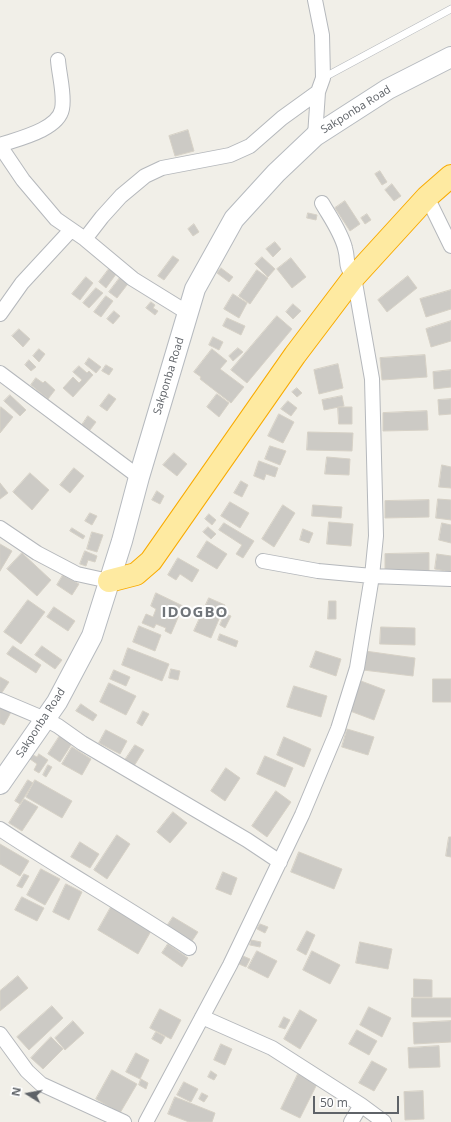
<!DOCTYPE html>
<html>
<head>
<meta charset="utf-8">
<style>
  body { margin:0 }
  #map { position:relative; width:451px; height:1122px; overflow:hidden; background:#f1efe8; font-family:"Open Sans",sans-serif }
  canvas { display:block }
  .north { position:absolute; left:8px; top:1074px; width:40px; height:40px; -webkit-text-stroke:3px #fff; paint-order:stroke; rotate:281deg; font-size:11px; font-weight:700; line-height:16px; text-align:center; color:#5f6368 }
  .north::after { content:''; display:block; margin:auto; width:14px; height:18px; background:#5f6368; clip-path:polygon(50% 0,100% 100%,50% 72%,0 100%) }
  .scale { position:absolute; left:313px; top:1096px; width:86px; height:18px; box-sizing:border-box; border:2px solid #5f6368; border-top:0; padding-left:5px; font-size:12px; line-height:14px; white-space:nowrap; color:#5f6368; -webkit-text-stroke:3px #fff; paint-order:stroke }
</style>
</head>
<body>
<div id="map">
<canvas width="451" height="1122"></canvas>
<div class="north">N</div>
<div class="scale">50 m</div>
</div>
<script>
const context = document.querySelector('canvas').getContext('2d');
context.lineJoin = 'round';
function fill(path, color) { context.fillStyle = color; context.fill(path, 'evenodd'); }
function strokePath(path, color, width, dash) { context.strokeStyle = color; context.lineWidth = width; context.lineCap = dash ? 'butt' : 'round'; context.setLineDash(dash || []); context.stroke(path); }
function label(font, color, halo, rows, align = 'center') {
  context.font = font + ' "Open Sans",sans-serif'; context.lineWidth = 4; context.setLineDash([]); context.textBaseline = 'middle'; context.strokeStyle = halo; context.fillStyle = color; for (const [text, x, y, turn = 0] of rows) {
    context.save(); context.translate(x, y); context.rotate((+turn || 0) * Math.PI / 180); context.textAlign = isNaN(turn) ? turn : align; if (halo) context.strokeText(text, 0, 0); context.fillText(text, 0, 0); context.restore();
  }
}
const building = new Path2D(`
  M188,130L194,151L175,156L169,136Z
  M380,171L387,182L382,185L375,174Z
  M392,184L401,196L394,201L385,190Z
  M345,201L360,224L350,231L335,208Z
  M308,213L317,215L316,220L307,218Z
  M367,214L371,220L365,224L361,218Z
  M194,224L199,232L193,236L188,229Z
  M275,242L281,249L273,257L266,249Z
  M173,256L179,260L164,280L158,276Z
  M262,257L275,269L268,277L255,264Z
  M291,258L306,277L292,288L277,269Z
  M112,265L119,270L106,288L99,282Z
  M221,268L233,277L229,282L217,273Z
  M257,270L268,278L250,304L239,296Z
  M122,275L130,281L117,298L109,292Z
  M408,276L417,288L387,312L378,300Z
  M86,277L93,283L80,300L72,294Z
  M96,288L103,293L89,308L83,303Z
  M451,290V309L426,317L420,299Z
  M233,294L247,303L239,318L224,309Z
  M106,296L113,301L101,317L94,312Z
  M151,302L155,305L153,308L158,311L155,315L146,308Z
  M293,304L301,311L293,319L286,312Z
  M114,311L120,316L113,324L107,319Z
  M277,316L292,329L247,383L231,370Z
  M227,318L245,326L241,335L223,326Z
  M451,321V341L431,347L426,329Z
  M19,329L30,339L23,347L12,336Z
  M213,337L223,342L219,350L209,345Z
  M238,348L243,352L233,361L229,356Z
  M39,349L45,354L39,362L33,356Z
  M212,349L227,361L220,369L244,387L231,403L200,379L201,377L194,372Z
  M425,355L427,377L382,380L380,358Z
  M89,358L101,367L96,373L85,364Z
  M29,360L36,367L31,371L25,365Z
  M338,364L343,388L319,394L314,370Z
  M106,365L113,369L109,375L102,371Z
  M79,366L87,373L89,371L93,375L73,397L63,388L73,377L79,383L82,380L73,372Z
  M451,370V387L434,389L433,372Z
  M36,378L43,383L45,381L55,390L48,399L31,385Z
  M297,388L302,393L297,397L292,392Z
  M109,394L116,399L107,411L100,406Z
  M217,394L229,403L219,417L207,407Z
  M10,395L26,410L20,416L4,401Z
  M342,396L344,406L324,410L322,400Z
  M451,399V414L439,415L438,400Z
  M288,401L297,408L291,416L281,409Z
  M1,407L13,417L0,433V409Z
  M338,407H352V424H339Z
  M427,411L428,430L383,431V413Z
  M279,414L294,422L283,443L268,436Z
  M88,416L96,422L90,430L82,425Z
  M308,432L353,433L352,451L307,450Z
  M270,446L286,451L280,465L265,459Z
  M174,453L187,464L177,476L163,465Z
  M327,457L350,459L349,475L325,474Z
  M259,461L278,468L275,477L266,474L264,480L254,476Z
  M442,465L451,467V488L439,487Z
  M74,468L84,476L70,493L60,485Z
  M30,473L49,490L32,510L13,492Z
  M241,481L248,485L242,497L234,493Z
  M0,483L8,493L0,499Z
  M157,491L164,496L160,504L152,500Z
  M438,499L451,500V520L436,518Z
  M429,500V517L385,518V501Z
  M230,502L249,513L240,528L221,516Z
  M283,505L295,513L274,547L262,539Z
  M313,505L342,507L341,518L312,516Z
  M90,513L97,516L92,525L85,521Z
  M209,514L216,520L212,525L205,519Z
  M329,522L353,524L351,546L327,544Z
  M224,523L254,541L243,558L236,554L242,545L219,530Z
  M442,523L451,525V543L439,540Z
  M208,527L216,534L211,539L203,532Z
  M72,528L85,536L83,539L70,531Z
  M303,529L313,533L309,543L300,540Z
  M92,532L103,535L97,552L87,549Z
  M207,541L227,554L217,569L197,557Z
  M0,544L12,551L0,571Z
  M85,551L97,556L95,562L88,560L86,566L80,564Z
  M22,553L51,580L37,596L7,569Z
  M429,553V573H385V554Z
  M437,554L451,556V572L435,569Z
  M178,558L199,570L192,582L180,574L176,580L168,575Z
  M63,575L79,584L72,595L57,585Z
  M156,593L183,606L171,634L165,631L166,628L156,624L154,628L142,623L146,614L153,617L156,609L151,606Z
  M209,598L225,605L211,638L194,631Z
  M28,600L45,612L21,644L4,632Z
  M329,601H336V619H328Z
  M54,607L75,621L68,631L47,617Z
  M225,614L231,616L225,628L220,625Z
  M139,626L161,635L155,651L133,642Z
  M381,627L415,628V645L380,644Z
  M220,634L238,641L236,647L218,640Z
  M13,646L41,665L36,673L7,654Z
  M42,646L62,660L55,669L35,655Z
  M128,648L169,664L162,681L122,665Z
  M316,651L341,659L336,676L310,667Z
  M365,651L415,658L413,676L363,670Z
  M171,669L180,671L178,680L169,678Z
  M114,670L130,677L126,686L110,679Z
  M0,677L9,682L1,694H0Z
  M433,679H451V702H433Z
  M361,681L385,690L374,720L350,711Z
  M109,683L136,696L126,715L100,702Z
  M294,686L327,696L321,717L287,707Z
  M81,704L97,715L93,721L76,711Z
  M0,705L11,712L4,725L0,723Z
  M143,711L149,714L142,726L137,723Z
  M347,729L374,737L368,755L342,747Z
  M106,730L127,741L120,754L99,743Z
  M61,734L73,742L60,762L48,754Z
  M284,737L311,749L304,767L277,755Z
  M135,745L144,750L134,766L125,760Z
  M72,747L91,759L82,775L62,764Z
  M39,754L48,760L39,773L34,770L37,764L30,759L33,755L37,757Z
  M265,756L293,768L285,787L257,774Z
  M48,765L52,767L46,777L43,775Z
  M226,768L240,778L225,801L211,791Z
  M28,780L33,783L20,804L15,801Z
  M35,780L72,801L62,818L26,797Z
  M276,791L291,802L267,837L252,826Z
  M24,799L38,807L22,831L9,823Z
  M173,812L187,823L170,843L157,832Z
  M117,835L130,844L107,879L94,870Z
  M449,837H451V857L446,856Z
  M80,842L99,854L90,868L71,857Z
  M0,844L29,861L20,876L0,864Z
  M299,852L342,869L334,889L291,872Z
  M41,869L60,879L45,905L27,895Z
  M223,872L237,878L231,895L216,889Z
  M24,874L29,876L22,888L17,886Z
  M66,884L82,892L69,920L53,912Z
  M22,897L44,908L37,921L15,910Z
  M111,907L151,931L138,954L98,930Z
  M173,917L198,932L192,941L167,926Z
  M260,924L268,927L265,933L257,929Z
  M307,931L315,935L306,955L297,950Z
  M251,940L261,942L260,947L250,945Z
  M360,942L392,949L388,969L356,963Z
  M168,944L188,958L182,967L162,953Z
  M257,951L277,961L268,978L248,968Z
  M312,951L340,965L330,984L303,970Z
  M243,956L250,959L246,967L239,964Z
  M18,976L28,988L0,1011V991Z
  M414,979L432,980V997H414Z
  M412,998H451V1017H412Z
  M52,1006L63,1018L29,1050L17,1037Z
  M369,1007L391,1018L382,1037L360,1025Z
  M160,1009L181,1020L171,1039L150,1028Z
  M300,1010L317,1020L300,1049L284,1039Z
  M284,1017L290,1020L285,1029L279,1027Z
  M73,1021L84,1033L65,1050L55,1038Z
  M451,1021V1042L414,1044L413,1023Z
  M357,1030L377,1041L369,1055L349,1044Z
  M156,1032L165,1037L161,1044L152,1039Z
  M51,1037L63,1049L43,1069L31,1058Z
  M221,1044L232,1049L225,1065L214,1060Z
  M439,1046L440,1067L409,1068L408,1048Z
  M136,1053L149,1060L140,1079L126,1072Z
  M372,1061L387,1069L374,1091L359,1083Z
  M112,1070L137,1084L120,1113L96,1099Z
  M211,1071L217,1075L214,1080L208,1077Z
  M298,1074L317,1084L300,1118L281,1109Z
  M141,1079L148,1083L146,1089L139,1085Z
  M184,1082L198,1089L191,1102L177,1095Z
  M423,1091L424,1119L405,1120L404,1092Z
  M202,1093L208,1096L204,1102L199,1099Z
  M175,1097L215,1113L212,1122H189L168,1114Z`);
const service = new Path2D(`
  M323,78L451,9`);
const minor = new Path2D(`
  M315,0L322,35L323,78L318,92L315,136
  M0,145C17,139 58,130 62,109C65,95 59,75 58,60
  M0,146L23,180L56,219L85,239L133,279L188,313
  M427,197L451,246
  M85,239L102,217L121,196L145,176L162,168L230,155L250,146L282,118L318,92
  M0,314L22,283L71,230
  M0,373L139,477
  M0,528L37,553L77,574L109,581
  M263,561L318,571L372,576L451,579
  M0,700L45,719L58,726L82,743L247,840L280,862
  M0,829C62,870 127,907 189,948
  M202,1017L272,1048L361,1105L384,1122
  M0,1034L27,1071L41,1084L124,1122
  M146,1122L230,965L302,815L338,729L357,668L372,576L376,536L372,379L354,277C344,265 349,262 345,248C341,232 330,217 322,203
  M351,1122L361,1105`);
const secondary = new Path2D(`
  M0,784L57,702L92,636L122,541L139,477L195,289L234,219L276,173L315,136L388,89L451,57`);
const trunk = new Path2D(`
  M109,581L136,574L151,561L295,355L354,277L427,197L451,176`);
const streetNames = [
  ["Sakponba Road",356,110,-32],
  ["Sakponba Road",169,376,-73],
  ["Sakponba Road",41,723,-57]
];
const districtNames = [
  ["IDOGBO",195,613]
];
fill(building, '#cccac5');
strokePath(building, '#d6d1c6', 1);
strokePath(service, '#b5b8bc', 8);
strokePath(minor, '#b5b8bc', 16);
strokePath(secondary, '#b6babf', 22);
strokePath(trunk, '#f9ab00', 24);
strokePath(service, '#fff', 7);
strokePath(minor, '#fff', 14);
strokePath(secondary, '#fff', 20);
strokePath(trunk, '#feeaa1', 22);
label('11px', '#5f6368', '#fff', streetNames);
context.letterSpacing = '1px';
label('bold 15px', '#70757a', '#fff', districtNames);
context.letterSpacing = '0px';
</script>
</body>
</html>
